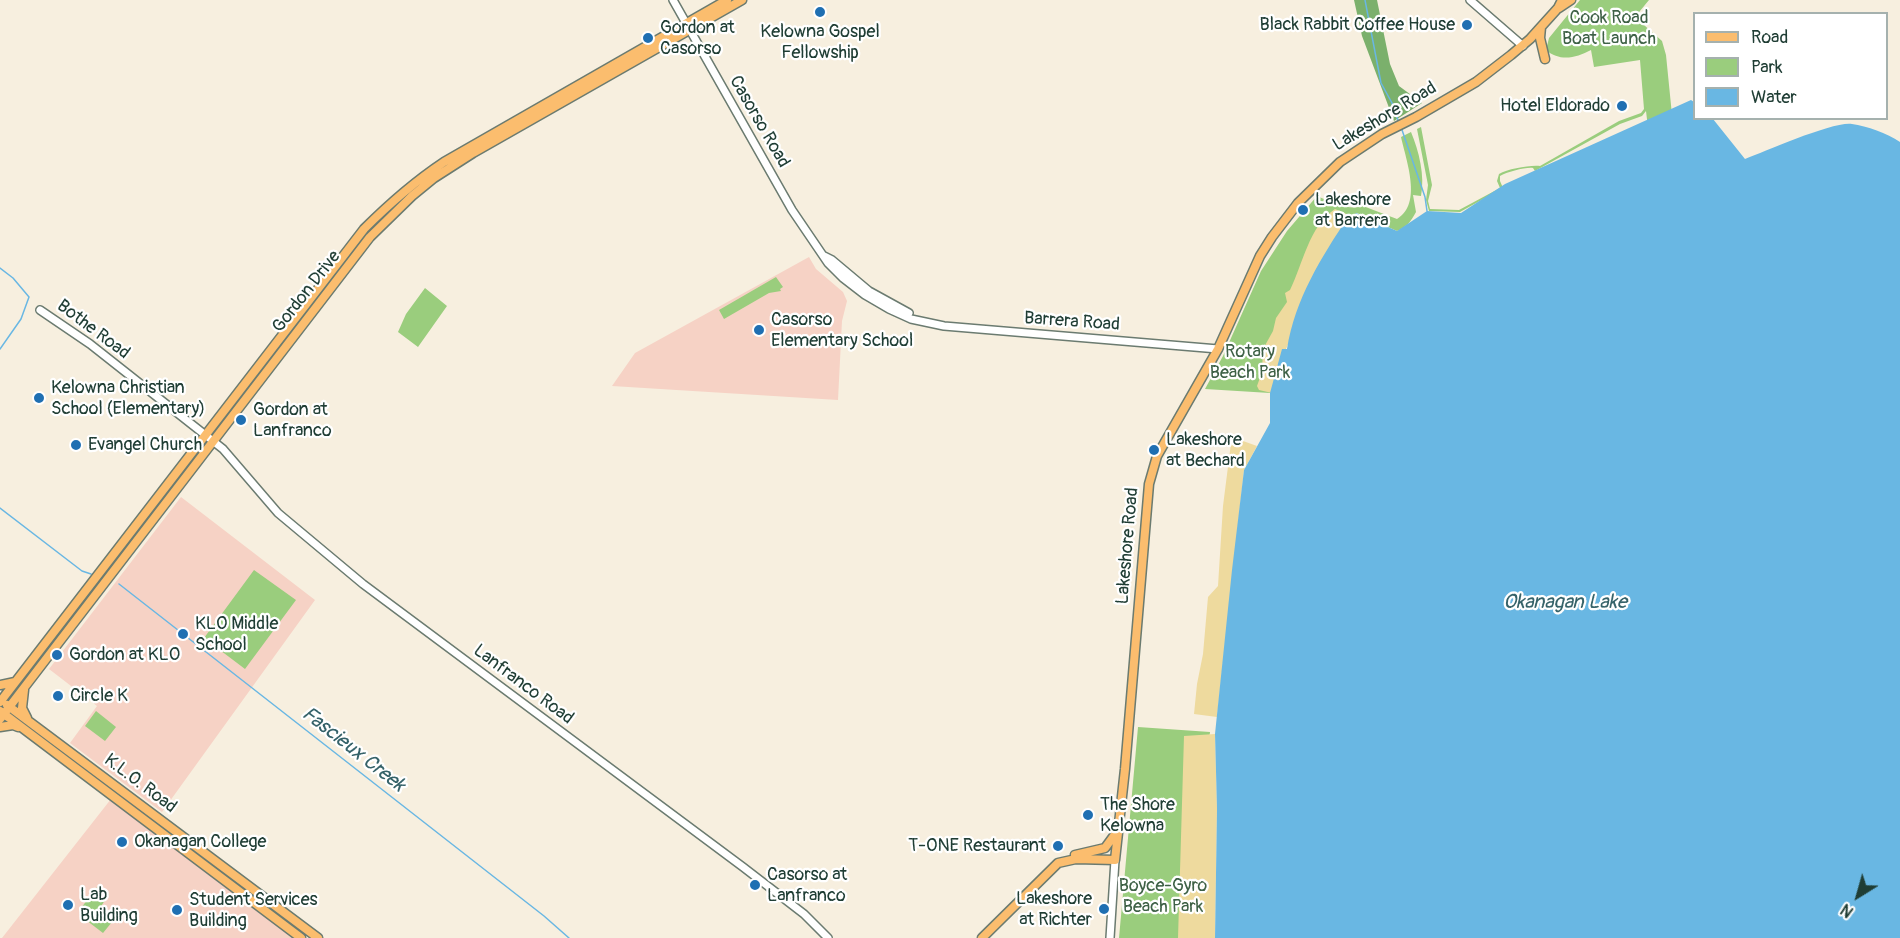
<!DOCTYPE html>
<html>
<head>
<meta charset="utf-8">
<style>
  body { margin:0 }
  #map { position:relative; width:1900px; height:938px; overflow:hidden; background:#f7efdf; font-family:Pangolin,sans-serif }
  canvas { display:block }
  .legend { position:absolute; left:1693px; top:12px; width:195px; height:108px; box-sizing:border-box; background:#fff; border:2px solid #a5b1ae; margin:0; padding:8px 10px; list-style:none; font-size:18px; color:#1f3d34 }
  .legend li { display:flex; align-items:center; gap:12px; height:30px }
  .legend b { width:30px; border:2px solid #a5b1ae }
  .north { position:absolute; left:1828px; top:866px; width:60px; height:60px; -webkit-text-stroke:4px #fff; paint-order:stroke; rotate:217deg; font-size:16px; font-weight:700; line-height:24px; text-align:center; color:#1f3d34 }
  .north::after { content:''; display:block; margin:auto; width:21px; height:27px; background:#1f3d34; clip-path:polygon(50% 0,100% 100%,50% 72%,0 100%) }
</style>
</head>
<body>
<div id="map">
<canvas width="1900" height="938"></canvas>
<ul class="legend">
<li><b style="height:8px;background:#fbbd6e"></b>Road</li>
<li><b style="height:16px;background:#9acd7d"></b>Park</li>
<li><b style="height:16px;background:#69b7e3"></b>Water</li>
</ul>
<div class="north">N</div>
</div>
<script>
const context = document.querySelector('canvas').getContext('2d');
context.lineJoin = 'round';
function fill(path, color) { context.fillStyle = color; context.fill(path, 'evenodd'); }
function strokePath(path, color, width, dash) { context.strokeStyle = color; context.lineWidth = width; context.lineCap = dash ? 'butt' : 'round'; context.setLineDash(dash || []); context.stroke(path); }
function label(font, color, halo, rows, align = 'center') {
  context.font = font + ' Pangolin,sans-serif'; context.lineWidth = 4.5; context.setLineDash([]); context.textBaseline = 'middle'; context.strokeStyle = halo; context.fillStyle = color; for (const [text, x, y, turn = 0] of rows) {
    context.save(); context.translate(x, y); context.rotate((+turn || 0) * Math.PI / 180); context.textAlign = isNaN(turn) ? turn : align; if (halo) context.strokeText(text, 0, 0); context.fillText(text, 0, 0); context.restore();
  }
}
const built = new Path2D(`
  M809,257L816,269L843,292L847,301L842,321L838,400L612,386L635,353Z
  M181,497L315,600L162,812L70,743L97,706L49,669Z
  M111,799L293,938H2Z`);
const green = new Path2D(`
  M1580,0H1649L1635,17L1662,41L1666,55L1676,155L1652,161L1646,111L1642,116L1620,124L1535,171L1533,168C1526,167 1507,172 1500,176V181L1503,188L1460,212L1429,211L1426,200L1428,185L1417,129L1421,127L1432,185L1428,201L1430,209L1459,210L1500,188L1497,181L1499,174C1508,169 1529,165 1540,166L1619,121L1641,113L1644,109L1640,60L1594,67L1591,50C1576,58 1560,62 1546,50L1549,38Z
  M1411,132C1419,151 1425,176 1421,196L1413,195L1416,212C1411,221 1407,227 1397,231L1357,213L1289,335C1286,356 1275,373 1270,393L1205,389L1223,356L1261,271L1287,231L1317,196C1330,202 1350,211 1363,206L1397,219C1423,204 1406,160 1401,137Z
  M776,277L783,287L780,289L781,291L769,293L724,319L719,310Z
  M425,288L447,306L418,347L398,332L406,314Z
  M254,570L296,600L245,669L204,638Z
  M96,711L116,727L105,741L85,726Z
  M1138,727L1210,732L1208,749L1204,938H1119Z
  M98,886L109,894L98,911L112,922L103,933L82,917L86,912L81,908Z`);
const forest = new Path2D(`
  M1354,0H1377L1390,64L1399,86L1422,103L1394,121L1362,36Z`);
const sand = new Path2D(`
  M1335,209L1349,215L1354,221L1284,352L1272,393L1259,390L1257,386L1262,372L1263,349L1273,331L1276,318L1287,302L1285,293L1290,290C1303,264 1309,226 1335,209Z
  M1243,441L1257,446L1244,470L1217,717L1194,714L1197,684L1203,654L1208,597L1218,586L1223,506L1231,443Z
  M1215,734L1217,809L1215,938H1178L1184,736Z`);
const water = new Path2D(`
  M1691,100L1694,102V118L1713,119L1745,159C1766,151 1834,121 1852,124C1867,126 1887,133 1900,142V938H1215L1217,809L1215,734L1232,570L1244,470L1270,423V393L1282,349H1287C1295,299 1321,258 1348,217L1352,219L1356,213L1397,231L1427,211L1461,213L1505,184Z`);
const stream = new Path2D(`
  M1365,0L1381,83L1392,103L1399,123
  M1401,127L1425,197L1427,211
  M0,268L13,278L29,297L21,319L0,349
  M0,508L82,571L91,574
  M119,584L544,916L569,938`);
const minor = new Path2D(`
  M673,0L792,210L828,263L843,278L865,295L889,309L911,319L944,326L1218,349
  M1470,0L1523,46
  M824,256L832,260L869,291L909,313
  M40,310L90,344L223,449L278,513L363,584L743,867L804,914L828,938
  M1110,938L1115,860`);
const major = new Path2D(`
  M1559,8L1571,0
  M1541,27L1540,38L1545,59
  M0,685L15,682
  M24,690L22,708L27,718
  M0,702L364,229C389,204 414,182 444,162L727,0
  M7,705L318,938
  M0,711L301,938
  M0,719L370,237L412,196L434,178L473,153L742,0
  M0,727L13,725L18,727
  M1075,855L1105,848L1116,833
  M982,938L1058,863L1076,859L1115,860L1125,769L1149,484L1157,456L1218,349L1260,256L1272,237L1298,203L1340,162L1382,134L1416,117L1476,82L1511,55L1530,39L1558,8L1562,0`);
const markers = [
  [820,12,6,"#1f6fb2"],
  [1467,25,6,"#1f6fb2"],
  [648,38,6,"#1f6fb2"],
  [1622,106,6,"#1f6fb2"],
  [1303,210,6,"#1f6fb2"],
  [759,330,6,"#1f6fb2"],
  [39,398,6,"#1f6fb2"],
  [241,420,6,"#1f6fb2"],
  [76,445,6,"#1f6fb2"],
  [1154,450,6,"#1f6fb2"],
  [183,634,6,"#1f6fb2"],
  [57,655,6,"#1f6fb2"],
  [58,696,6,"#1f6fb2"],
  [1088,815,6,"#1f6fb2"],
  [122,842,6,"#1f6fb2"],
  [1058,846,6,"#1f6fb2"],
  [755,885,6,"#1f6fb2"],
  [68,905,6,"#1f6fb2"],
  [1104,909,6,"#1f6fb2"],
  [177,910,6,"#1f6fb2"]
];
const parkNames = [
  ["Cook Road",1609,18],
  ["Boat Launch",1609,39],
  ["Rotary",1250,352],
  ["Beach Park",1250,373],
  ["Boyce-Gyro",1163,886],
  ["Beach Park",1163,907]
];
const poiNames = [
  ["Black Rabbit Coffee House",1455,25,"right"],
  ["Gordon at",660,28],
  ["Casorso",660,49],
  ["Kelowna Gospel",820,32,"center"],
  ["Fellowship",820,53,"center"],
  ["Hotel Eldorado",1610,106,"right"],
  ["Lakeshore",1315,200],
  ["at Barrera",1315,221],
  ["Casorso",771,320],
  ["Elementary School",771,341],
  ["Kelowna Christian",51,388],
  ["School (Elementary)",51,409],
  ["Gordon at",253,410],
  ["Lanfranco",253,431],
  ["Lakeshore",1166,440],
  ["at Bechard",1166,461],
  ["Evangel Church",88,445],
  ["KLO Middle",195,624],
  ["School",195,645],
  ["Gordon at KLO",69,655],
  ["Circle K",70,696],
  ["The Shore",1100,805],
  ["Kelowna",1100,826],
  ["Okanagan College",134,842],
  ["T-ONE Restaurant",1046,846,"right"],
  ["Casorso at",767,875],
  ["Lanfranco",767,896],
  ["Lab",80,895],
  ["Building",80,916],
  ["Lakeshore",1092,899,"right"],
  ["at Richter",1092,920,"right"],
  ["Student Services",189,900],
  ["Building",189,921]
];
const streetNames = [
  ["Lakeshore Road",1385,117,-31],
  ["Casorso Road",759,122,60],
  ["Gordon Drive",307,292,-52],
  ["Barrera Road",1072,322,4],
  ["Bothe Road",93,330,37],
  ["Lakeshore Road",1128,546,-85],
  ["Lanfranco Road",523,685,37],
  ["K.L.O. Road",140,784,37]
];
const waterNames = [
  ["Okanagan Lake",1565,603],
  ["Fascieux Creek",353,750,38]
];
fill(built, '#f6d2c5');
fill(green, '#9acd7d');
fill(forest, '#7bb06c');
fill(sand, '#eeda9e');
fill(water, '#69b7e3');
strokePath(stream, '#69b7e3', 1.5);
strokePath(minor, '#6b7b70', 10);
strokePath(major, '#6b7b70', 11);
strokePath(minor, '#fff', 7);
strokePath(major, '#fbbd6e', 8);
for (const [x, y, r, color] of markers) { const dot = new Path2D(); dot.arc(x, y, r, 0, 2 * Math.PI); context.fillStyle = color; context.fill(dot); strokePath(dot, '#fff', 2); }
label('18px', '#3e6146', '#fff', parkNames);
label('18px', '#1f3d34', '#fff', poiNames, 'left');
label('18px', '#1f3d34', '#fff', streetNames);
label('italic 20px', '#356269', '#fff', waterNames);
</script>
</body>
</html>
